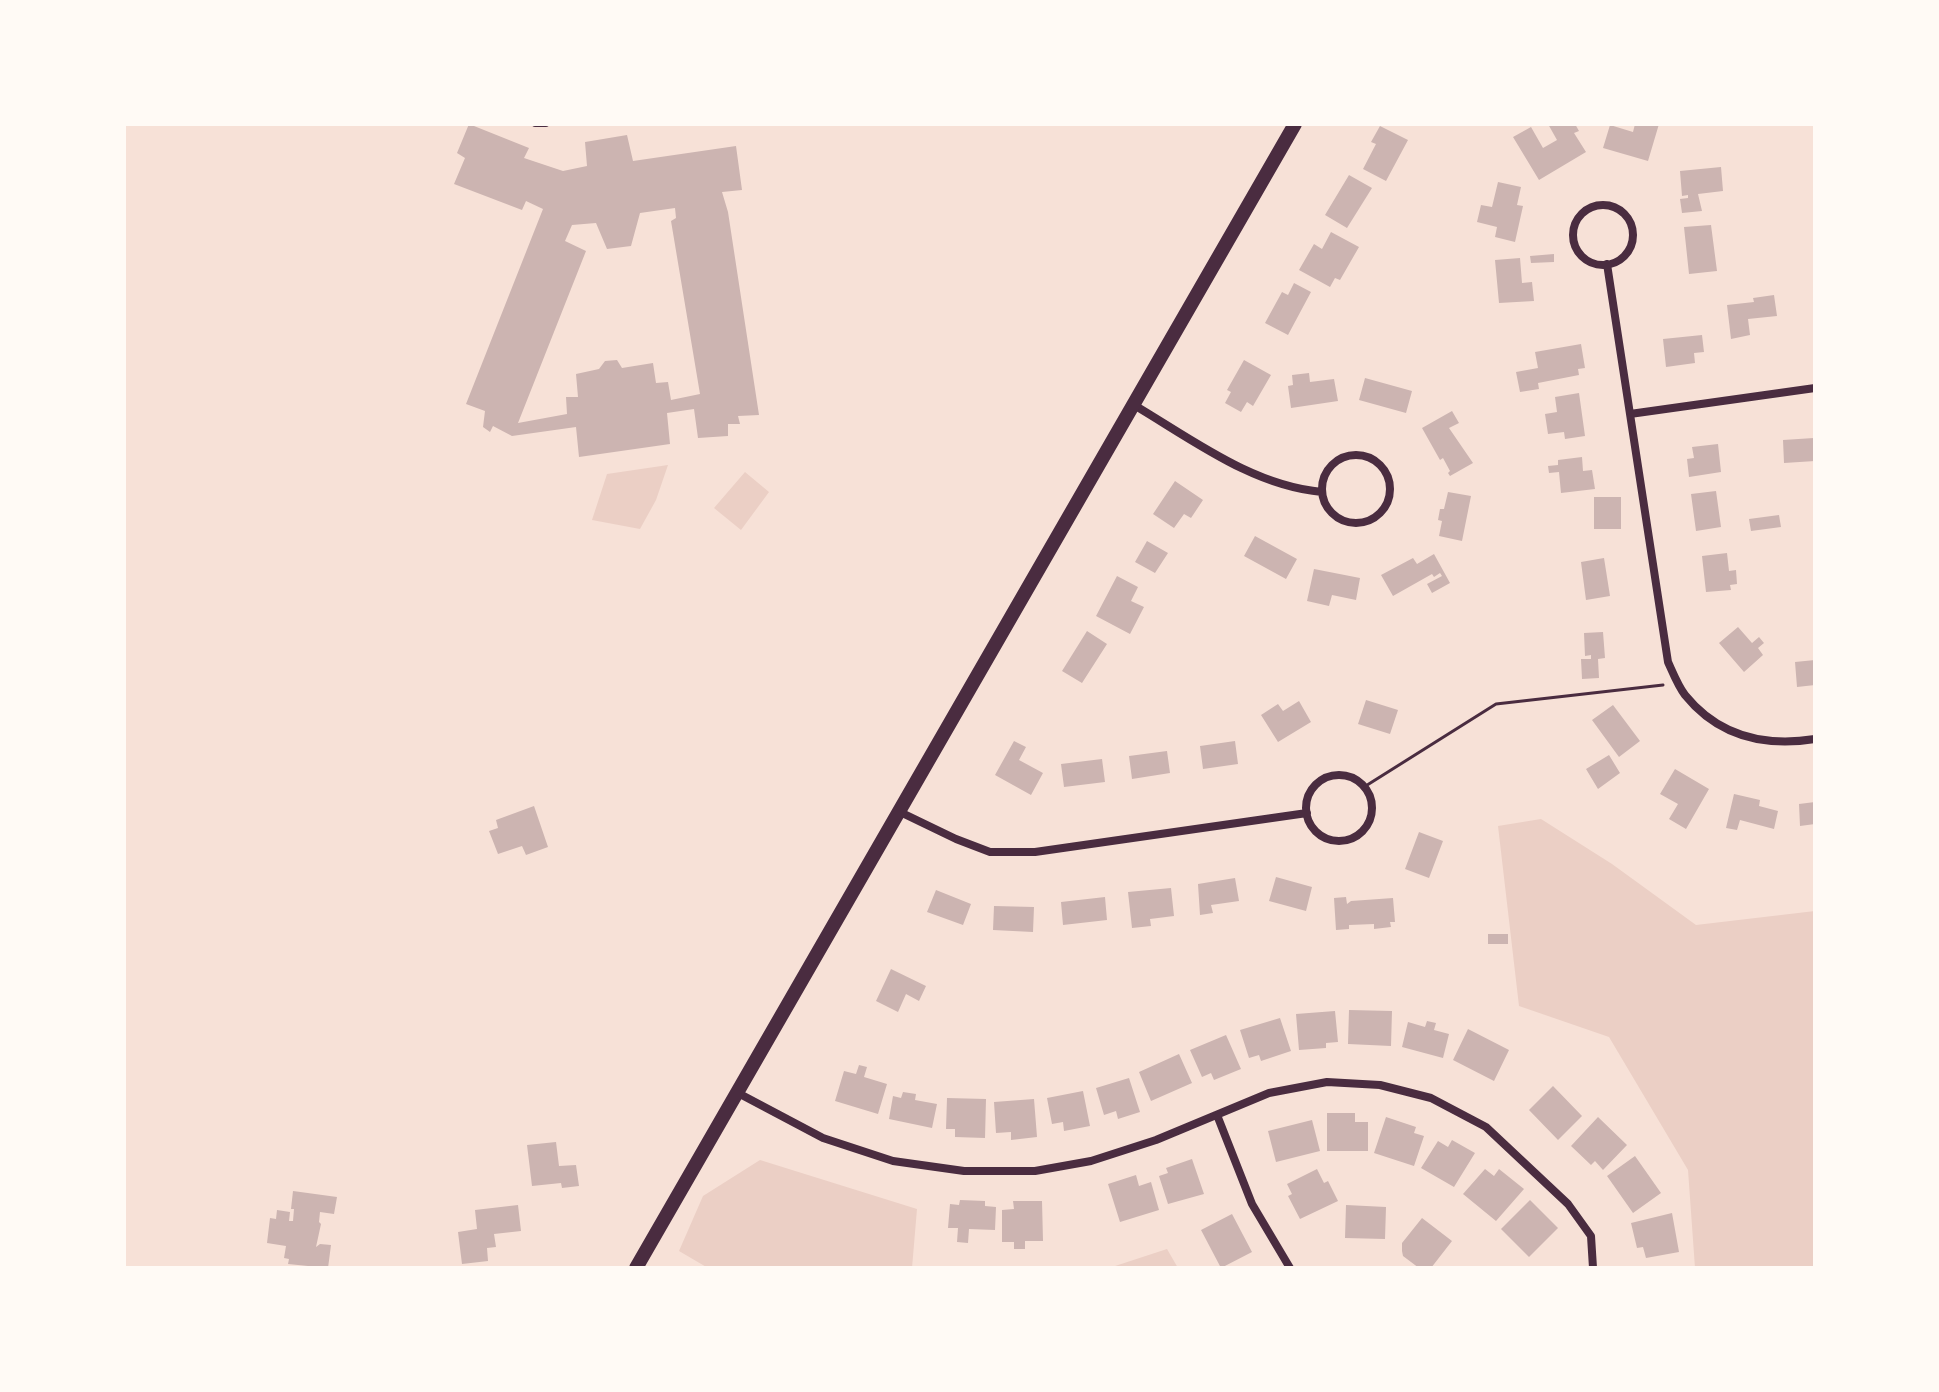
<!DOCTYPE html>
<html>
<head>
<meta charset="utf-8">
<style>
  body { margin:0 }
  #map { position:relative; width:1939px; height:1392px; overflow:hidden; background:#f7e1d7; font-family:Montserrat,sans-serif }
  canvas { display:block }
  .frame { position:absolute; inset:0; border:126px solid #fffaf5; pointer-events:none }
</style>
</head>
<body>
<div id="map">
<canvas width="1939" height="1392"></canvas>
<div class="frame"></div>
</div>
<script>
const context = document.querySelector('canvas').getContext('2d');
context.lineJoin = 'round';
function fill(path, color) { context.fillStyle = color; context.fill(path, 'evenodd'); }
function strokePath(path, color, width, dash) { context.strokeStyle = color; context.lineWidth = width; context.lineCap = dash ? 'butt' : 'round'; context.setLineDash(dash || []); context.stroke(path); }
const green = new Path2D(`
  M668,465L656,500L640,529L592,520L607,474Z
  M745,472L769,492L741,530L714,508Z
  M1541,819L1612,864L1696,925L1815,911V1268H1695L1688,1170L1609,1037L1519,1006L1498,826Z
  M760,1160L917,1209L912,1268H708L679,1251L703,1196Z
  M1167,1249L1178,1268H1109Z`);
const building = new Path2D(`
  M469,124L529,148L524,158L563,171L587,166L585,142L627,135L633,161L736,146L742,190L722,192L728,212L759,415L738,416L740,424H728V436L698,438L694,409L667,413L670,444L579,457L576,427L512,436L493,426L490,432L483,427L485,411L466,404L543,209L526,201L522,210L454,184L465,158L457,153ZM675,208L676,218L671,221L700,394L671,400L668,382L656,383L653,363L622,368L617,360L605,361L599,369L576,374L578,397H566L567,414L518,423L586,251L565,241L572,225L596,223L607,249L631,246L640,213Z
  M1548,124H1575L1579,131L1574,133L1586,152L1539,180L1513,137L1531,127L1543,148L1557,140Z
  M1635,124H1659L1648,161L1603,148L1610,125L1633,132Z
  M1380,126L1408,140L1386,181L1363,169L1376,144L1371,142Z
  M1721,167L1723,191L1698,194L1702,211L1682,213L1680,199L1688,198V195L1682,196L1680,171Z
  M1349,175L1372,188L1347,228L1325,215Z
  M1498,182L1521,187L1517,205L1523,206L1515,242L1495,237L1497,227L1477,222L1481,205L1492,207Z
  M1711,225L1717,271L1689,274L1684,227Z
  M1331,232L1359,247L1340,280L1335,278L1330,287L1299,270L1314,244L1322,249Z
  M1554,254V262L1531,263L1530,256Z
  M1520,258L1522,283L1532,282L1534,301L1499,303L1495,260Z
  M1294,283L1311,292L1288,335L1265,323L1282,292L1288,295Z
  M1774,295L1777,316L1748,319L1750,335L1731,339L1727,305L1754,302L1753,298Z
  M1702,335L1704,352L1694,353L1695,363L1666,367L1663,339Z
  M1581,344L1585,368L1578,369L1579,375L1538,383L1539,389L1520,392L1516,372L1538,368L1535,352Z
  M1244,360L1271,375L1253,406L1247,402L1241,412L1225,403L1231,392L1227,390Z
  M1309,373L1310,382L1334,379L1338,401L1291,408L1288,386L1293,385L1292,375Z
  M1365,378L1412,391L1406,413L1359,400Z
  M1579,393L1585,436L1565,439L1564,432L1548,434L1545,414L1557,412L1555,397Z
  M1452,411L1459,423L1449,428L1473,463L1450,476L1448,473L1450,471L1443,458L1440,460L1422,428Z
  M1814,438L1815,461L1784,463L1783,440Z
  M1718,444L1721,472L1689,477L1687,459L1694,458L1692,447Z
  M1582,457L1583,471L1592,470L1595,489L1561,493L1559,472L1549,473L1548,466L1558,465V460Z
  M1175,481L1203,500L1191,518L1184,514L1174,528L1153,514Z
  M1716,491L1721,527L1696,531L1691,494Z
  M1448,492L1471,496L1462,541L1439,536L1442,521L1438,520L1440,509H1444Z
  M1594,497H1621V529H1594Z
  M1779,515L1781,527L1751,531L1749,519Z
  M1255,536L1297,559L1286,579L1244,556Z
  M1147,541L1168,553L1155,573L1135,562Z
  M1727,553L1729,571L1736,570L1737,584L1730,585L1731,590L1706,592L1702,556Z
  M1434,554L1450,583L1432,593L1427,584L1442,576L1440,573L1434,577L1432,574L1393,596L1381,575L1413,558L1417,564Z
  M1604,558L1610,596L1586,600L1581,562Z
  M1314,569L1360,578L1356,600L1332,595L1329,606L1307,601Z
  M1117,576L1138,587L1131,601L1144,607L1130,634L1096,616Z
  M1738,627L1752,643L1759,637L1764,643L1758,648L1763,655L1744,672L1719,643Z
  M1087,631L1107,644L1082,683L1062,671Z
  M1603,632L1605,658L1598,659L1599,678L1582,679L1581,659H1591V655L1585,656L1584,633Z
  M1815,660V685L1797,687L1795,662Z
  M1366,700L1398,710L1390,734L1358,724Z
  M1299,701L1311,722L1278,742L1261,715L1278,704L1283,711Z
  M1613,705L1640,741L1619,757L1592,720Z
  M1014,741L1026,747L1019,760L1043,773L1031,795L995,775Z
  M1235,741L1238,764L1203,769L1200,746Z
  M1167,751L1170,773L1132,779L1129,756Z
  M1609,755L1620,773L1598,789L1586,769Z
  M1102,759L1105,782L1064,787L1061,764Z
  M1675,769L1709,789L1686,829L1669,819L1678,804L1660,794Z
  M1734,794L1760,800L1759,806L1778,811L1774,829L1740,820L1737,830L1726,828Z
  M1815,802V824L1800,826L1799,804Z
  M534,806L548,847L526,855L522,846L498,854L489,831L498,828L496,820Z
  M1419,832L1443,841L1429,878L1405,869Z
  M1276,877L1312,887L1306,911L1269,901Z
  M1235,878L1239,901L1211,905L1213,913L1200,915L1198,884Z
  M1171,888L1174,916L1150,919L1151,926L1132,928L1128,892Z
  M936,890L971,904L963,925L927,912Z
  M1105,897L1107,920L1063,925L1061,902Z
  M1346,897L1347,904L1351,901L1393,898L1395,922H1390L1391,927L1374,929V924L1349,925V929L1336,930L1334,898Z
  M994,906L1034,907L1033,932L993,930Z
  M1488,934H1508V944H1488Z
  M891,969L926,986L919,1001L906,994L898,1012L876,1001Z
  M1349,1010L1392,1011L1391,1046L1348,1044Z
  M1335,1011L1338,1042L1326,1043V1048L1299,1050L1296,1014Z
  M1280,1018L1291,1051L1261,1061L1259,1055L1249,1058L1240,1030Z
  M1427,1021L1436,1023L1434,1030L1449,1034L1443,1058L1402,1047L1408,1022L1425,1027Z
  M1468,1029L1509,1050L1494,1081L1453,1060Z
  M1226,1035L1241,1069L1214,1080L1211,1073L1202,1077L1190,1050Z
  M1179,1054L1192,1083L1151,1101L1139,1072Z
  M859,1065L867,1067L864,1077L887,1084L878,1114L835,1101L844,1071L856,1074Z
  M1129,1078L1140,1112L1118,1119L1116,1111L1104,1115L1096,1088Z
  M1553,1086L1582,1116L1558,1140L1529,1110Z
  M1083,1091L1090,1126L1064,1131L1063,1122L1052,1124L1047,1098Z
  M903,1092L916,1094L915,1100L937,1104L932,1128L889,1119L893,1096L901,1098Z
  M947,1098L986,1099L985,1138L955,1137V1129H946Z
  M1034,1099L1037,1137L1011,1140V1132L996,1133L994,1102Z
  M1327,1113H1355V1122H1368V1151H1327Z
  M1386,1117L1416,1127L1414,1133L1424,1136L1414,1166L1374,1153Z
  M1598,1117L1627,1145L1603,1170L1595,1161L1591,1165L1571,1146Z
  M1312,1120L1320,1151L1276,1162L1268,1131Z
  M1452,1140L1475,1153L1454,1187L1421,1168L1438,1141L1448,1147Z
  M556,1142L559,1166L576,1165L579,1186L562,1188L561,1183L532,1186L527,1145Z
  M1635,1156L1661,1193L1633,1213L1607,1176Z
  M1192,1159L1204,1194L1168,1204L1159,1176L1168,1173L1166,1168Z
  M1317,1169L1324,1183L1328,1181L1338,1201L1300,1219L1288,1196L1292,1194L1287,1184Z
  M1485,1169L1494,1176L1499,1169L1524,1189L1496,1221L1463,1194Z
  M1136,1175L1139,1186L1151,1182L1159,1210L1120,1222L1108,1184Z
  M293,1191L337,1197L334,1214L320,1212L319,1222L321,1224L316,1247L320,1244L331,1245L328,1268L288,1264L289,1259L284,1258L286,1246L267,1243L270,1218L276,1219L277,1210L290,1212L289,1221H293L294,1209H291Z
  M960,1200L985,1201V1206L996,1207L995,1230L969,1229L968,1243L957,1242L958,1228H948L950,1204L959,1205Z
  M1530,1200L1558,1228L1529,1257L1501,1229Z
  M1013,1201H1042L1043,1241H1025V1249H1014V1242H1002V1210L1014,1209Z
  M518,1205L521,1231L494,1234L496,1247L487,1248L488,1261L462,1264L458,1232L477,1229L475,1210Z
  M1346,1205L1386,1207L1385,1239L1345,1238Z
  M1672,1213L1679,1252L1646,1258L1643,1247L1637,1248L1631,1223Z
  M1232,1214L1252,1252L1221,1268L1201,1230Z
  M1422,1218L1452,1241L1431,1268H1419L1403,1256L1402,1251V1243Z`);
const path = new Path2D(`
  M1364,787L1496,704L1663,685`);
const service = new Path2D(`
  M535,124H546`);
const minor = new Path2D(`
  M1573 235a30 30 0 1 1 60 0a30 30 0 1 1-60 0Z
  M1607,264L1668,662C1673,673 1678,686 1685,695C1719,737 1764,747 1815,739
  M1134,405C1193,440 1253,486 1322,492
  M1630,414L1815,388
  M1322 489a34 34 0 1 1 68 0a34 34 0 1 1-68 0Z
  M1306 808a33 33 0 1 1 66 0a33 33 0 1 1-66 0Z
  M900,812L956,839L990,852H1035L1307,813
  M738,1093L823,1138L893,1161L964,1171H1035L1091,1161L1156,1140L1269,1093L1327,1082L1380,1085L1431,1098L1486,1127L1568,1204L1591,1236L1593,1268
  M1217,1115L1252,1204L1290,1268`);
const tertiary = new Path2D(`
  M636,1268L1295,124`);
fill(green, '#ebcfc5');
fill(building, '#ccb4b1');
strokePath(path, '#4a2c40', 3);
strokePath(service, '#4a2c40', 6);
strokePath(minor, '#4a2c40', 8);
strokePath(tertiary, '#4a2c40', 14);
</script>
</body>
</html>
